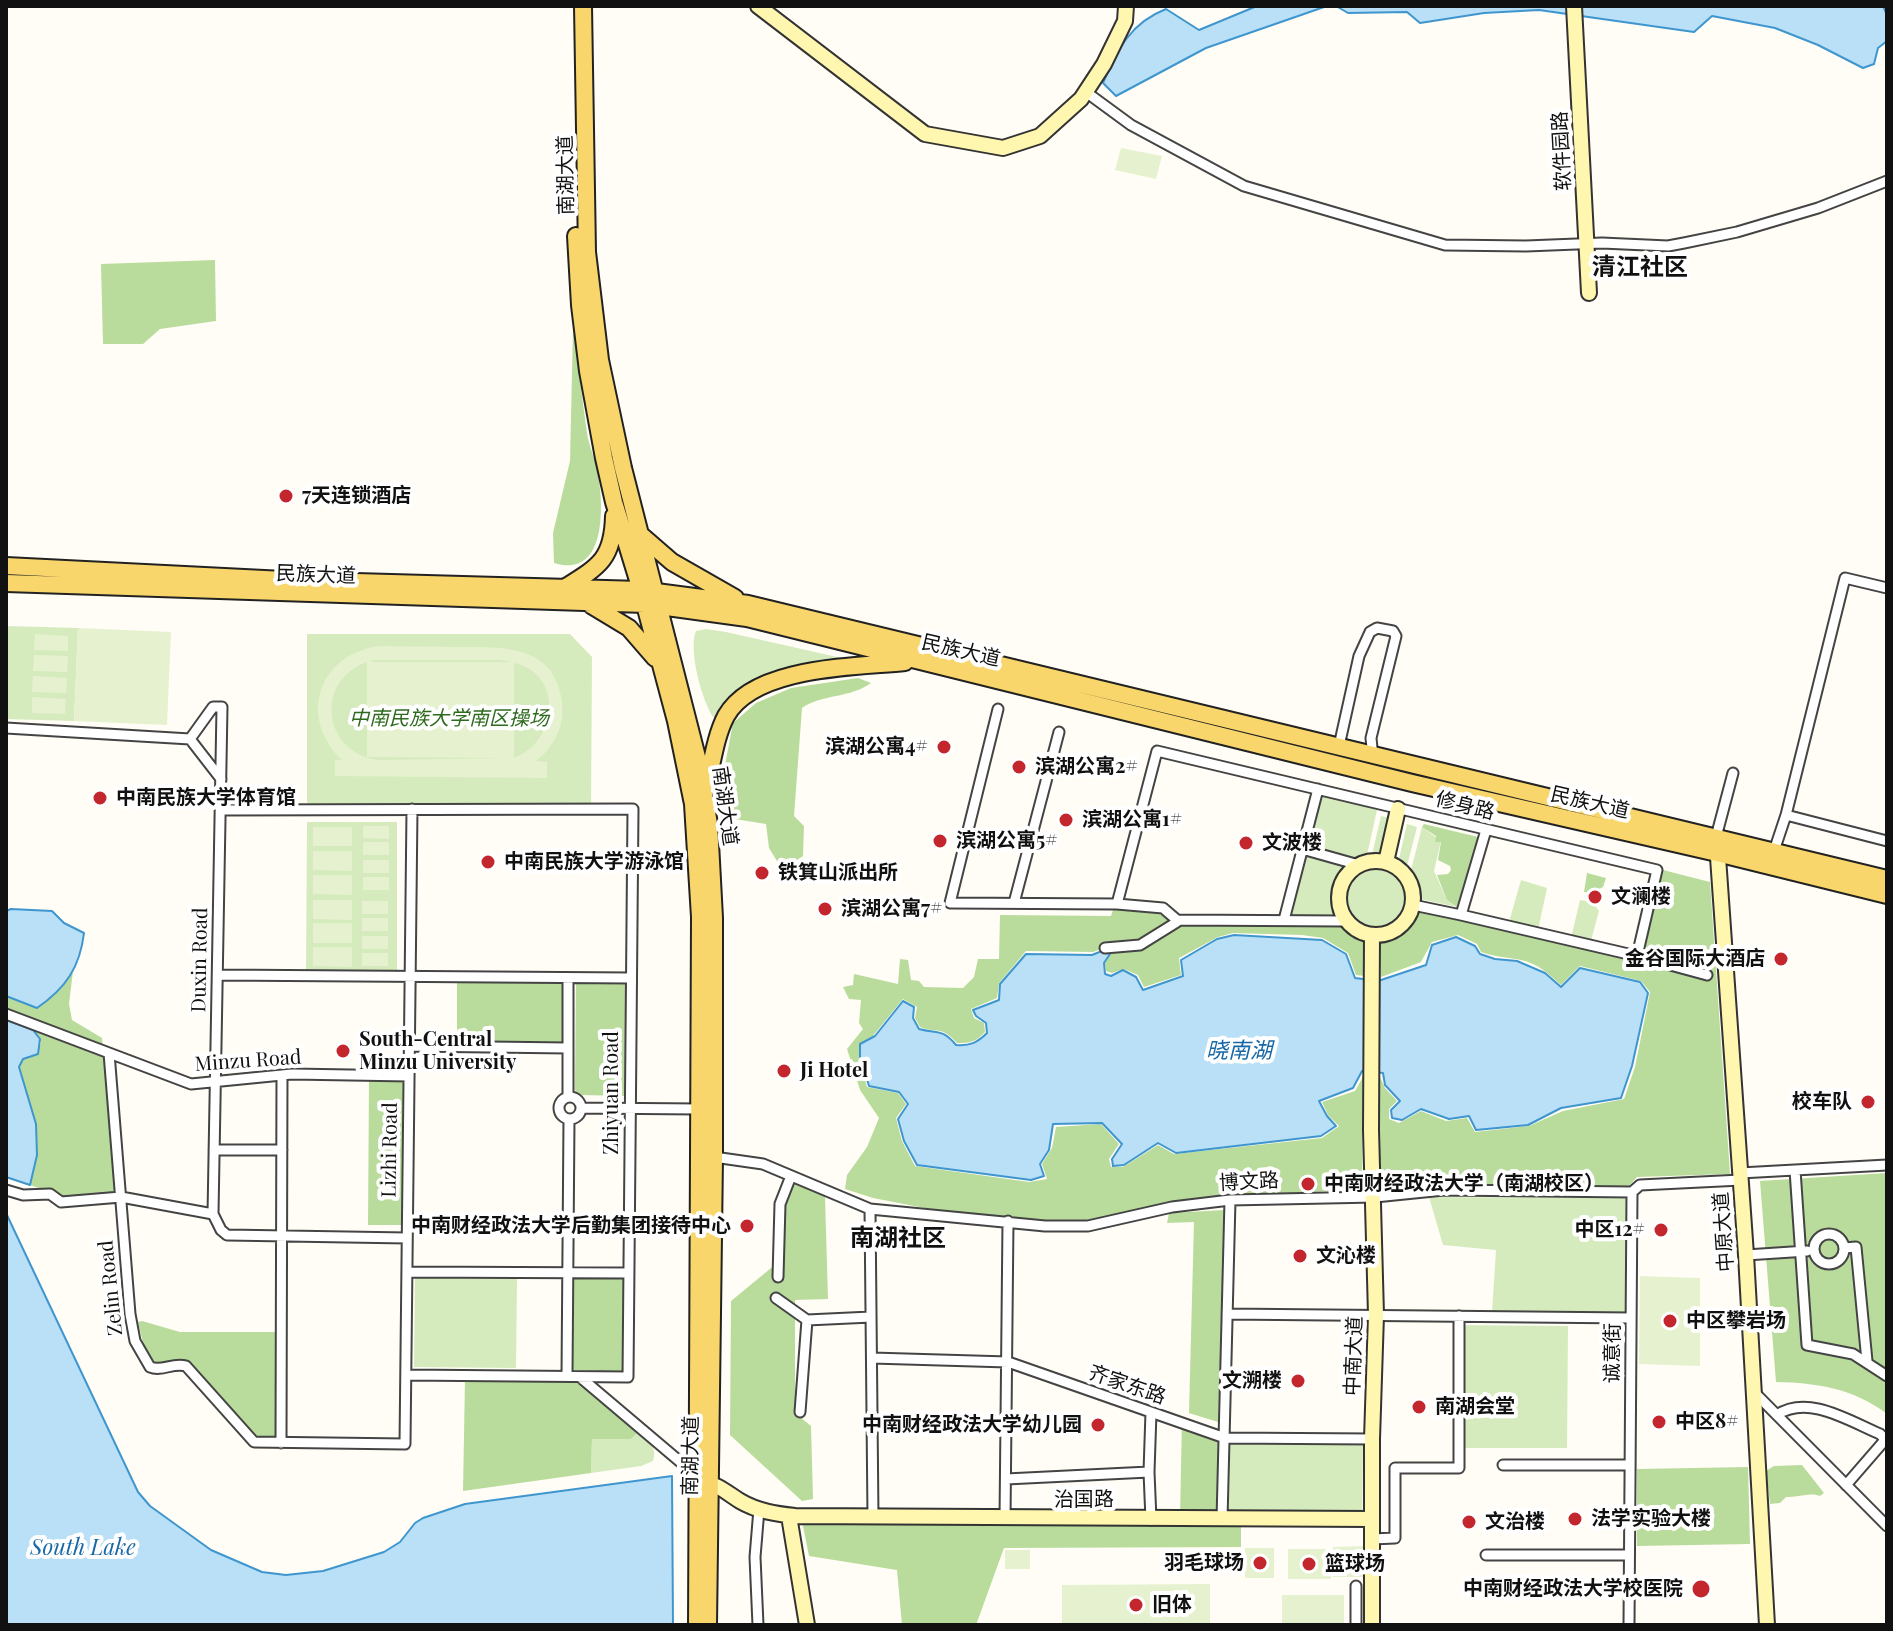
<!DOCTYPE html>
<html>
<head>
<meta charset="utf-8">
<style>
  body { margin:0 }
  #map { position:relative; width:1893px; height:1631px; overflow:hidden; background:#fffdf5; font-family:"Playfair Display",serif }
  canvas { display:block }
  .frame { position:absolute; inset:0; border:8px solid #111; pointer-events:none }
</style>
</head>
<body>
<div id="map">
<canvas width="1893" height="1631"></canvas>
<div class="frame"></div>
</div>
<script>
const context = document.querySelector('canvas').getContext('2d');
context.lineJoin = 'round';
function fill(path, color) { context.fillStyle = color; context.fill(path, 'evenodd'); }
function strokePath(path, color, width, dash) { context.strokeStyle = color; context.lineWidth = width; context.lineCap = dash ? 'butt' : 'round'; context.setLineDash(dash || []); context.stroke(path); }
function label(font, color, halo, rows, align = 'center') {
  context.font = font + ' "Playfair Display","Noto Sans SC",serif'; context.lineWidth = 8; context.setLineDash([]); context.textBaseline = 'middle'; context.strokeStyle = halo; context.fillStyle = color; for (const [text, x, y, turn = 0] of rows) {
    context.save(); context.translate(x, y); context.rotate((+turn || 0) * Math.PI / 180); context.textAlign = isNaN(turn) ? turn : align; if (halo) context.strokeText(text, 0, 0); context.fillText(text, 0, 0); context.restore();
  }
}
const green = new Path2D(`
  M6,626L78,628L74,721L6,719Z
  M706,629L726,632L846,659L793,669L718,717H713C702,700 688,651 696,631Z
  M307,634H570L592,657L591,805H307Z
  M1320,794L1377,810L1367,855L1355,860L1306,847Z
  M1381,816L1393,819L1382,858L1371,859Z
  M307,822H397V971H306Z
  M1407,824L1417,827L1406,870L1398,863Z
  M1422,827L1441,841L1434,871L1447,900L1457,907L1420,899L1418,884L1411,870Z
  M1305,853L1347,866C1333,881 1329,899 1337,917H1288Z
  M1347 898a29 29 0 1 1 58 0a29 29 0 1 1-58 0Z
  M1521,880L1547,888L1538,930L1509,922Z
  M1580,900L1592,902L1599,911L1590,944L1571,938Z
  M1429,1197L1627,1198V1314L1492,1312L1496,1250L1443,1245Z
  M415,1277L517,1278L516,1368L414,1367Z
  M1454,1325L1568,1326L1567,1448H1453Z
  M638,1432C648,1440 658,1447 653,1461L641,1466L591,1473L592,1439H631Z
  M1228,1444H1363L1362,1524H1227Z`);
const forest = new Path2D(`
  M215,260L216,321L160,329L143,344H103L101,264Z
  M573,329C578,363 582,398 587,433C589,447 596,460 598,474C604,508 606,579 554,563L553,533L570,461Z
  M858,678L871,683C851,698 822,694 802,708L794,816L804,826L803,856L790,865L777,861L769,848L766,824L722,817L721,786L733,723L756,703L791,688Z
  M1424,824L1478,837L1457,907L1447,900L1437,875L1448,874L1451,870L1450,866L1438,860L1441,842H1435L1436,836L1422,827Z
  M1663,870L1710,882L1730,1174L1637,1177L1627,1188L1376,1186L1379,1075L1385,1088L1397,1101L1389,1109V1119L1399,1123L1421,1111L1446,1121L1467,1118L1475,1132L1529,1126L1563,1111L1624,1099L1635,1067L1650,992L1641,981L1580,966L1561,985C1549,974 1537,963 1521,960C1507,957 1495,957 1481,952L1477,944L1458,935L1432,942L1421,962L1381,977L1380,941C1399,938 1411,930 1418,911L1641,961L1693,976L1694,963L1645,947Z
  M1587,873L1606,878L1603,887L1591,893L1584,892Z
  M1114,907L1160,910L1177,922L1341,924L1354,936L1365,940V976L1356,975L1348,953L1323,938L1302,935L1233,933L1218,937L1179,958L1181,975L1144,987L1138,975L1124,969L1112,973L1106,971L1105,963L1111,954L1101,949L1093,952L1026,951L999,983L997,998L971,1009L974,1018L984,1023L985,1032C976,1042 970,1043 957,1043C941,1025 938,1034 920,1027L915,1018L917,1007L903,999L872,1037L859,1044V1058L867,1087L898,1093L906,1104L896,1118L902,1141L915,1166L1029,1182L1047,1179L1042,1164L1052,1148L1056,1127L1101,1124L1119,1144L1109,1159L1111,1167H1123L1158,1145L1174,1154L1322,1138L1339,1126L1328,1115L1322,1102L1355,1091L1363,1077L1362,1189L1224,1197L1085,1222H1045L945,1212L873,1198L845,1189L847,1175L867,1147L879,1118L860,1090L847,1049L863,1029L859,1023L861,1000L849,999L843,987L853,985L854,974L898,984L900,959L908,960L911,980L919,981L924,987L963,988L974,977L978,959H999L1000,915L1111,916Z
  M73,971L69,1004L72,1020L102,1038L115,1193L65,1197L30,1185C46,1131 24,1116 19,1067L23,1059L36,1055L41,1043L33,1030L6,1020V996L38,1008L55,994Z
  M457,981L564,982L563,1043L457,1041Z
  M576,982H627L626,1096L581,1095L575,1090Z
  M369,1080H403L402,1225H368Z
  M1887,1173V1414C1853,1388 1817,1383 1776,1382L1760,1181Z
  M789,1176L825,1197L828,1299L795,1300V1413L811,1426L813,1499L802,1501L730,1435L731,1301L782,1259L780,1204Z
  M1225,1210L1218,1422L1189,1413L1194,1222L1167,1223L1169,1213Z
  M573,1277H624V1372L573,1371Z
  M142,1321L180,1332H275V1437H260L251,1433L190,1364L179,1360L154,1365L144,1347L138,1322Z
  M465,1379L579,1380L638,1432L631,1439H592L591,1473L463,1491Z
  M1182,1419L1218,1431L1220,1517H1180Z
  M1802,1465L1824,1493L1820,1496C1807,1492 1799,1498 1786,1497L1780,1503L1770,1504L1766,1471L1774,1466Z
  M1748,1467L1750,1544L1637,1546V1469Z
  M802,1521L1241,1524V1547L1004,1548L976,1625H902L897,1570L809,1556Z`);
const pitch = new Path2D(`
  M1121,148L1162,156L1156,179L1115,170Z
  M78,628L171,632L167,725L74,721Z
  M35,634L68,636V651L34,650Z
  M380,646C405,646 430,647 455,647C500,647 555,643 562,702C565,726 554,747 536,761L547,762V778L335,776V760H342C297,717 319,653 380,646ZM373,660H500L512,662H371ZM367,662V757L511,758L381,760C323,756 313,681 367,662ZM514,663C563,673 559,741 514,758Z
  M34,655L68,656L67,672L33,671Z
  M33,676L67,678L66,693L32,692Z
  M32,697L66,699L65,714L32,713Z
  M363,826H389V839L363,838Z
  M313,827H352V846H313Z
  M363,842H389V855H363Z
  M313,851H352V871L313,870Z
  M363,860H389V873H363Z
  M313,875H352V895L313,894Z
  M363,877H389V890H363Z
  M313,900H352V920L313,919Z
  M362,901H388V914H362Z
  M362,918H388V931H362Z
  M313,923H352V943H313Z
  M362,936H388V949H362Z
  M313,947H352V967L313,966Z
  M362,953H388V966H362Z
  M1640,1276L1700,1278V1366L1639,1364Z
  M1365,1546V1577H1333V1547Z
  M1245,1548H1274V1578H1245Z
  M1288,1549H1331V1579H1288Z
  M1005,1550H1030V1569H1005Z
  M1210,1584V1625H1062V1585Z
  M1282,1595H1344V1625H1282Z`);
const water = new Path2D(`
  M1257,6H1327L1206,48L1116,96L1103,83C1118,49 1130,23 1166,9L1199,30Z
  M1336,6H1883L1887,15V41L1878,48L1874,64L1863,68L1818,45L1775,28L1712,16L1694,32L1539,10L1484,13L1420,23L1407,12L1348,13Z
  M11,909L52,911L64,923L84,933C80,967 66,988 37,1008L6,996V911Z
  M1234,935L1322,940L1346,954L1355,978L1378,981L1426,965L1432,945L1456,937L1475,946L1480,954L1495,959L1517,961L1545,973L1561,987L1580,968L1640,982L1648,993L1632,1066L1621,1098L1561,1108L1528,1125L1476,1130L1469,1116L1449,1119L1421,1109L1402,1120L1392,1118L1391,1110L1400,1101L1385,1085L1383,1073L1362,1071L1353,1088L1319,1101L1327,1116L1336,1126L1321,1136L1176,1153L1158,1143L1124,1165L1113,1166L1112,1159L1122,1144L1102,1123L1053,1124L1049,1150L1040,1164L1044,1176L1031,1180L917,1165L904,1141L898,1119L908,1104L899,1092L869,1086L860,1057V1044L875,1036L903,1001L914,1007L913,1018L919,1029C937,1034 942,1028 956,1045C970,1046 977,1043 987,1033L986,1023L976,1016L973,1010L999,1000L1000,984L1026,954L1092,955L1102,951L1110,954L1104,963L1105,974L1111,976L1123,970L1136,977L1143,990L1183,976L1181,960L1217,939Z
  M6,1020L33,1030L40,1039L38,1054L23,1059L19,1067L36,1124L37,1155L30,1185L6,1177Z
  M6,1213L138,1492L150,1506L211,1550L262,1572L286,1575L323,1571L384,1552L400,1542L415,1523L423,1518L465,1504L672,1476L673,1625H6Z`);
const street = new Path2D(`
  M1086,92L1131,125L1244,186L1445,245L1526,246L1602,243L1668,246L1684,243L1737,232L1818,208L1887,181
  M998,709L950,903L1117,904L1163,908L1177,920L1346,921
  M6,728L190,739
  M190,739L213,707H222L213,1214L221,1230L227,1235L407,1238
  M190,739L221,779
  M1339,746L1359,656L1370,632L1377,628L1393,631L1396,636L1371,738L1373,758
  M221,810L633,809L628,1377L406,1375
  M1786,815L1887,841
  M1716,837L1733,773
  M1302,849L1359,865
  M1774,851L1786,815L1845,578L1887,588
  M1014,903L1059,732
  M1117,904L1157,751L1657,870L1637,956L1461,915
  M1413,905L1461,915L1486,830
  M1284,920L1318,789
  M1105,948L1140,945L1177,922
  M1637,956L1707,975
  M218,975L631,978
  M6,1014L191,1084L292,1074L409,1076
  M410,1046L568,1048
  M109,1053L130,1314L135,1341L150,1367C162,1372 173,1362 186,1366L254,1442L405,1444L412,809
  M559 1108a11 11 0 1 1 22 0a11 11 0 1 1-22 0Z
  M568,1097V978
  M582,1108L699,1109
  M214,1150H282
  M714,1157L763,1164L870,1209L1045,1226H1088L1172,1207L1230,1200L1375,1197L1444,1190L1632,1192
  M1887,1165L1795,1170L1807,1345L1853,1354L1887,1376
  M1740,1173L1795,1170
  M6,1190L23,1195L50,1194L61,1202L121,1197L213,1214
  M870,1209L873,1518
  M1814 1249a15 15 0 1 1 30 0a15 15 0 1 1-30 0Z
  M1844,1248L1856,1247L1867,1361
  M1746,1255L1807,1251
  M407,1272L629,1273
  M778,1277L780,1204L791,1176
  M776,1298L807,1320L871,1317
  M1227,1314L1631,1318
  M872,1358L1008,1362L1225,1438L1372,1439
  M567,1376L569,1119
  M580,1377L697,1476
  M1754,1392L1887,1526
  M800,1412L807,1320
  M1151,1412L1149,1472L1151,1520
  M1777,1415C1808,1394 1849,1421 1880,1434L1887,1441
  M281,1443L282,1075
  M1503,1465H1630
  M1006,1479L1149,1472
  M1846,1485L1885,1440
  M1005,1519L1008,1221
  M1222,1520L1230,1200
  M1372,1539L1395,1538V1468H1459V1316
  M1486,1555H1629
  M758,1625L755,1557L759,1509
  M1356,1625V1586
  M1629,1625L1632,1192L1640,1185L1741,1180`);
const secondary = new Path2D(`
  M758,6L925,134L1003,148L1040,136L1081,99L1104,64L1125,21L1126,6
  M1574,6L1589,293
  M1717,843L1746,1255L1767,1625
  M1339 898a37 37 0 1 1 74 0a37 37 0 1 1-74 0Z
  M1386,862L1398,809
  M701,1482C717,1483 727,1493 740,1501C757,1511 776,1514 795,1516L1372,1519
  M789,1516L807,1625
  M1372,1625V1439L1376,1315L1371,1130L1372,935`);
const primary = new Path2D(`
  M583,6L587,252L600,360L623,468L699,765L709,824L714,918V1157L708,1625
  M576,236L580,305L588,371L604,458L614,502L641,590L676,721L693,804L700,917L697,1625
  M642,536L672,562L735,598
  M6,566L284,580L641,590L748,604L1887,879
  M6,583L645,604L747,618L1412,783L1717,853L1887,895
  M566,587C600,566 613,558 614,516
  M591,605L629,628L655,658
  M706,788C712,765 715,737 726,716C754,666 855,667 905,662`);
const markers = [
  [286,496,8,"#c4262e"],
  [944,747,8,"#c4262e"],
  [1019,767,8,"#c4262e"],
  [100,798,8,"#c4262e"],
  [1066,820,8,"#c4262e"],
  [940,841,8,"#c4262e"],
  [1246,843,8,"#c4262e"],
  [488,862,8,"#c4262e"],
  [762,873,8,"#c4262e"],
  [1595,897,8,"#c4262e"],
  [825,909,8,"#c4262e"],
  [1781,959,8,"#c4262e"],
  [343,1051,8,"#c4262e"],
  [784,1071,8,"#c4262e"],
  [1868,1102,8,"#c4262e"],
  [1308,1184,8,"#c4262e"],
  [747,1226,8,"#c4262e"],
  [1661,1230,8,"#c4262e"],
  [1300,1256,8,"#c4262e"],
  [1670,1321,8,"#c4262e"],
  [1298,1381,8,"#c4262e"],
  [1419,1407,8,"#c4262e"],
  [1659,1422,8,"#c4262e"],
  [1098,1425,8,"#c4262e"],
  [1575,1519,8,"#c4262e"],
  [1469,1522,8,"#c4262e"],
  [1260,1563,8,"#c4262e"],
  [1309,1564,8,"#c4262e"],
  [1701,1589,10,"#c4262e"],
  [1136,1605,8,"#c4262e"]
];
const streetNames = [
  ["软件园路",1562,151,-93],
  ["南湖大道",566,175,-91],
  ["民族大道",316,575,2],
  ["民族大道",961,651,13],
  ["民族大道",1590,803,13],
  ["南湖大道",725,806,82],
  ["修身路",1465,806,14],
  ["Duxin Road",200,960,-89],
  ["Minzu Road",248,1061,-4],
  ["Zhiyuan Road",612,1093,-90],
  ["Lizhi Road",390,1150,-89],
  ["博文路",1249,1182,-3],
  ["中原大道",1724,1232,-94],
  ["Zelin Road",111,1288,-96],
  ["诚意街",1613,1353,-90],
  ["中南大道",1354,1356,-88],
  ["齐家东路",1127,1385,19],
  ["南湖大道",691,1456,-89],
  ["治国路",1084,1500]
];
const poiNames = [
  ["7天连锁酒店",302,496],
  ["滨湖公寓4#",928,747,"right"],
  ["滨湖公寓2#",1035,767],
  ["中南民族大学体育馆",116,798],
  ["滨湖公寓1#",1082,820],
  ["滨湖公寓5#",956,841],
  ["文波楼",1262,843],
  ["中南民族大学游泳馆",504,862],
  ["铁箕山派出所",778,873],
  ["文澜楼",1611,897],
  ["滨湖公寓7#",841,909],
  ["金谷国际大酒店",1765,959,"right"],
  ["South-Central",359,1040],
  ["Minzu University",359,1063],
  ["Ji Hotel",800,1071],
  ["校车队",1852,1102,"right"],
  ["中南财经政法大学（南湖校区）",1324,1184],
  ["中南财经政法大学后勤集团接待中心",731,1226,"right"],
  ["中区12#",1645,1230,"right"],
  ["文沁楼",1316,1256],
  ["中区攀岩场",1686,1321],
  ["文溯楼",1282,1381,"right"],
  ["南湖会堂",1435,1407],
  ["中区8#",1675,1422],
  ["中南财经政法大学幼儿园",1082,1425,"right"],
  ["法学实验大楼",1591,1519],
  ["文治楼",1485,1522],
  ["羽毛球场",1244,1563,"right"],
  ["篮球场",1325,1564],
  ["中南财经政法大学校医院",1683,1589,"right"],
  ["旧体",1152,1605]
];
const parkNames = [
  ["中南民族大学南区操场",449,719]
];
const waterNames = [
  ["晓南湖",1239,1051],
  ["South Lake",83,1548]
];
const quarterNames = [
  ["清江社区",1640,268],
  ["南湖社区",898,1239]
];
fill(green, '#d5ebbd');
fill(forest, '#b9dc9c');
fill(pitch, '#e6f2cf');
fill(water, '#b9e0f7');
strokePath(water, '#3f96cf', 2);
strokePath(street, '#444', 13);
strokePath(secondary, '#333', 18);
strokePath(primary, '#222', 20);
strokePath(street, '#fff', 9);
strokePath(secondary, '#fff6b0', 14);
strokePath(primary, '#f9d66b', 16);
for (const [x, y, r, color] of markers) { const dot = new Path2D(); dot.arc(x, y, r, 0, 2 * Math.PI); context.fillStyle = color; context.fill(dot); strokePath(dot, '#fff', 3); }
label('20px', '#111', '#fff', streetNames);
label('bold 20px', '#111', '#fff', poiNames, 'left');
label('italic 20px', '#2f6b1f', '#fff', parkNames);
label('italic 22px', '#1768a6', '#fff', waterNames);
label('bold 24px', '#111', '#fff', quarterNames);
</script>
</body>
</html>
